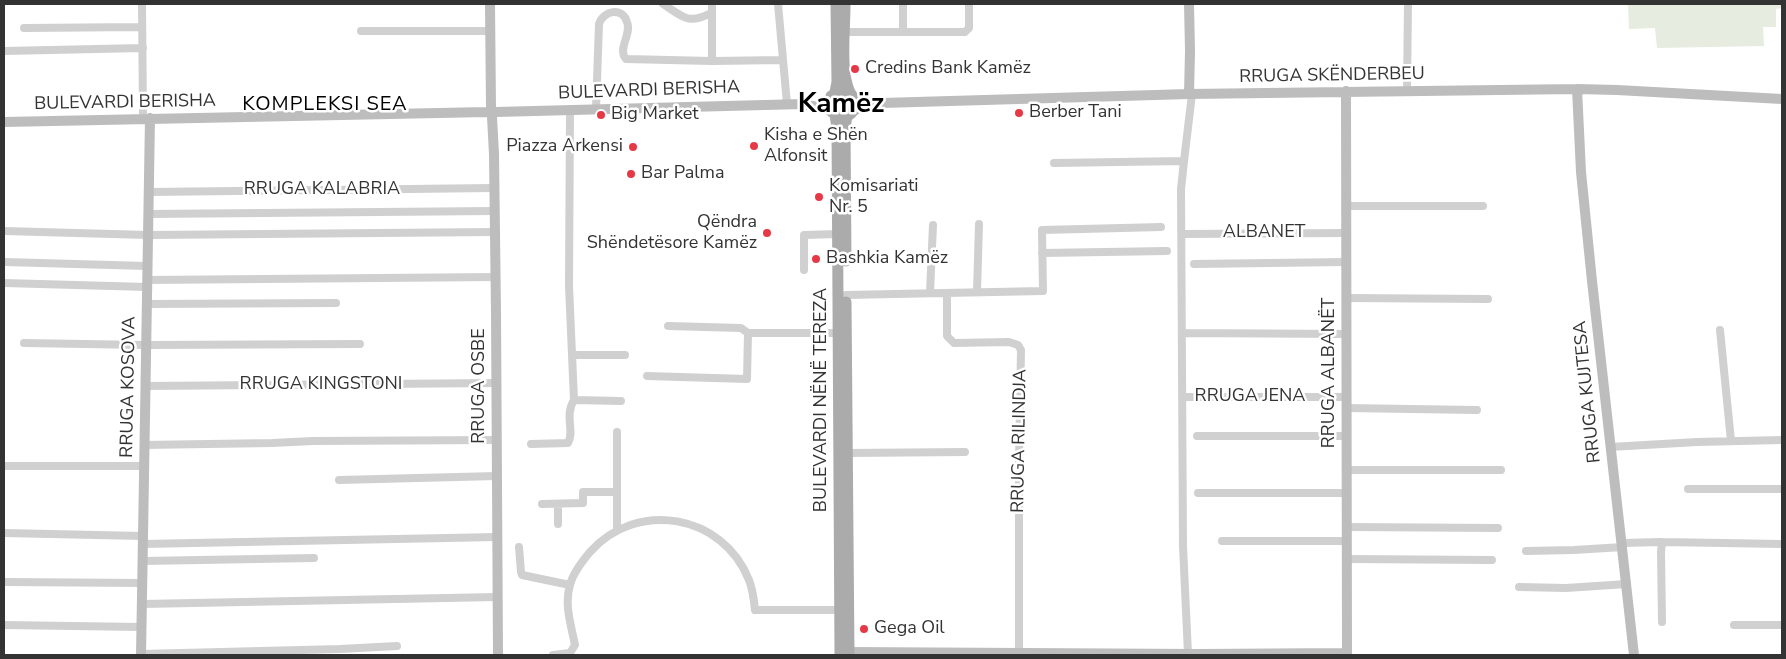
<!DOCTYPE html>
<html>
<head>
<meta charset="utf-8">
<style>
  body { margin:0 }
  #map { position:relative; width:1786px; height:659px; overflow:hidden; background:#fff; font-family:"Nunito Sans",sans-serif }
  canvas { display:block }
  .frame { position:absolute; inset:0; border:5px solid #333; pointer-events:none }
</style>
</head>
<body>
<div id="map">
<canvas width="1786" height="659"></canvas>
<div class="frame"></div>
</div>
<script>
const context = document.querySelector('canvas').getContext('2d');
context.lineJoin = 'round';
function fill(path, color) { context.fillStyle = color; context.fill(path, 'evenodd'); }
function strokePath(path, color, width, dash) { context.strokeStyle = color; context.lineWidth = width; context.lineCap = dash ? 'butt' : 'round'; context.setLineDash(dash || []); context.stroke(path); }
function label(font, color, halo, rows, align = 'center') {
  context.font = font + ' "Nunito Sans",sans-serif'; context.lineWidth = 5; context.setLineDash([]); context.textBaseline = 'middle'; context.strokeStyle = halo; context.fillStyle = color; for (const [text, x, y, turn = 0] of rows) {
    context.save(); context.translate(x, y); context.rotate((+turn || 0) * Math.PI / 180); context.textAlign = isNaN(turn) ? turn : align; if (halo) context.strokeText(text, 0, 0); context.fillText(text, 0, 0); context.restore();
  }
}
const green = new Path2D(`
  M1628,4H1782V8L1776,9V27H1763L1764,46L1657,48L1655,28L1629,29Z`);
const street = new Path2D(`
  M142,4L143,118
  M663,4C683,17 688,25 711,13
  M778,4L787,104
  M903,4V32
  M24,28L142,27
  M361,31H490
  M845,32H965L969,28V4
  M4,51L143,48
  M712,61L783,60
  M1407,90L1408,4
  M596,109L599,24C603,11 622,6 627,22C632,34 617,49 626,59L712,61V4
  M570,110L569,286L574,400
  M1184,161L1181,189L1183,546L1188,654
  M1054,163L1184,161L1192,94
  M149,192L494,188
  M1346,206H1483
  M148,214L494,211
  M4,231L148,235L494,232
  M1182,234L1346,233
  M1042,253L1167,251
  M4,262L147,266
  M1194,264L1346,262
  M804,270V235L838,234
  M147,280L496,277
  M4,283L147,287
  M977,292L979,224
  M930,293L933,225
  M947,293V336L954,343L1009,342L1018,345L1021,350L1019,462V655
  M846,295L1043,291L1042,230L1161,227
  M1346,298L1488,299
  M146,304L336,303
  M668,326L741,328L748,333H838
  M1720,330L1731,441
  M1182,333L1346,334
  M24,343L146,345L360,344
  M572,355H625
  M647,376L747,379L748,333
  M145,386L496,383
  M1183,397H1346
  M1346,408L1477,410
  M1197,436H1347
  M531,444L568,443C575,431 564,416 574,400L621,401
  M144,445L272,443L313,441L497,440
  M1610,447L1697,442L1782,440
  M848,453L965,452
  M4,466H144
  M1347,470H1501
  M339,480L497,476
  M1688,489H1782
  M1198,493H1347
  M542,504L583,503V492H616
  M558,504V524
  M1347,527L1498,528
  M617,530V432
  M4,533L143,536
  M1222,541H1347
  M1622,543L1662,542
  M143,544L497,537
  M519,547L521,572L522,575L570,585
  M1526,551L1574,550L1623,547
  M1347,559L1492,560
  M143,561L314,558
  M4,582L142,583
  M1519,587L1566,588L1627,584
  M142,604L497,597
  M1662,622L1661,552L1662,542L1782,544
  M4,625L142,627
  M1734,625H1782
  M141,654L340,649L397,646
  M553,655L570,653L575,645C571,625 564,604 570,585C573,573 582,562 590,552C637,499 723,514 749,580C753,590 754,600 755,610H840`);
const secondary = new Path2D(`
  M490,4L491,108
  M1577,89L1581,172L1592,281L1634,655
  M1346,91L1347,655
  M1189,94L1190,51L1189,4
  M496,112L803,104L830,110
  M852,112L861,107L882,103L1189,94L1577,89L1617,90L1782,99
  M492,117L494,154L496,313L498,655
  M4,122L487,112
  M849,652L1197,654L1347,653
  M141,655L150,118`);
const primary = new Path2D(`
  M845,4C845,27 842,52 845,75C846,80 847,85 849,90C851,95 855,98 855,104C854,121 833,120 828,106L831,96L840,90L850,93
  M835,92L837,82L836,4
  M835,115L837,128L840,655
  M846,261L845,128L847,116
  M846,302L849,655`);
const markers = [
  [855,69,5,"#e63946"],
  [1019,113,5,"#e63946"],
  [601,115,5,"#e63946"],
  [754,146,5,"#e63946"],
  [633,147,5,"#e63946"],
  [631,174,5,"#e63946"],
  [819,197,5,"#e63946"],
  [767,233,5,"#e63946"],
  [816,259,5,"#e63946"],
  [864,629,5,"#e63946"]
];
const poiNames = [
  ["Credins Bank Kamëz",865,69],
  ["Berber Tani",1029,113],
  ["Big Market",611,115],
  ["Kisha e Shën",764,136],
  ["Alfonsit",764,157],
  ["Piazza Arkensi",623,147,"right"],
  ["Bar Palma",641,174],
  ["Komisariati",829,187],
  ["Nr. 5",829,208],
  ["Qëndra",757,223,"right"],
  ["Shëndetësore Kamëz",757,244,"right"],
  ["Bashkia Kamëz",826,259],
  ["Gega Oil",874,629]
];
const streetNames = [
  ["RRUGA SKËNDERBEU",1332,76,-1],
  ["BULEVARDI BERISHA",649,91,-2],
  ["BULEVARDI BERISHA",125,103,-1],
  ["RRUGA KALABRIA",322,190],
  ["ALBANET",1264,233],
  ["RRUGA ALBANËT",1330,373,-90],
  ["RRUGA KINGSTONI",321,385],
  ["RRUGA OSBE",480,386,-90],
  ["RRUGA KOSOVA",129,387,-89],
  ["RRUGA KUJTESA",1588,392,-96],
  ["RRUGA JENA",1250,397],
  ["BULEVARDI NËNË TEREZA",822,400,-90],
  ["RRUGA RILINDJA",1020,441,-89]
];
const quarterNames = [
  ["KOMPLEKSI SEA",325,105]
];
const townNames = [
  ["Kamëz",841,105]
];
fill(green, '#e6ecdf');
strokePath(street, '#d0d0d0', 8);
strokePath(secondary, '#bdbdbd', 10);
strokePath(primary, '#ababab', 11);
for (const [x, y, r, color] of markers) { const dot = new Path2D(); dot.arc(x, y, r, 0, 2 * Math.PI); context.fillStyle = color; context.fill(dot); strokePath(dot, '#fff', 2); }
label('18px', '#333', '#fff', poiNames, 'left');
label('18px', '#333', '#fff', streetNames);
context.letterSpacing = '1px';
label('20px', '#000', '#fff', quarterNames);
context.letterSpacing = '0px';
label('bold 28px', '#000', '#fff', townNames);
</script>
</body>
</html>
